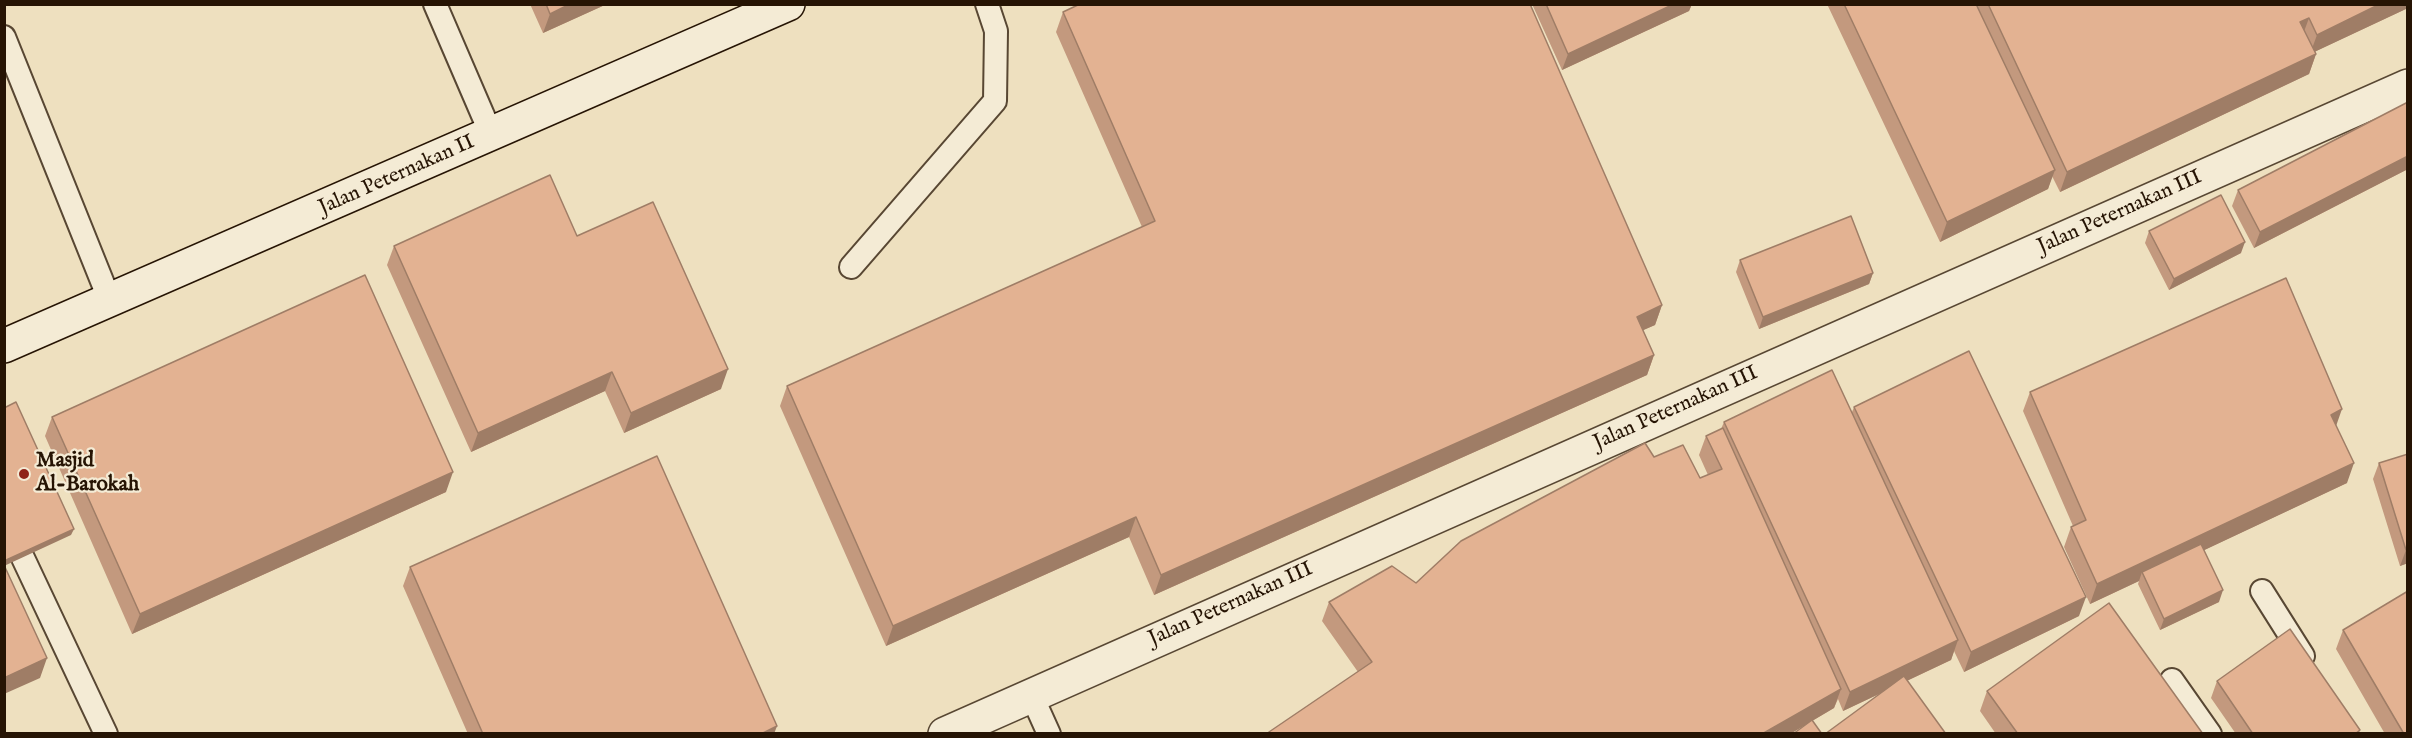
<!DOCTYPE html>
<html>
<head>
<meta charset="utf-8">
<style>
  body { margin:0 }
  #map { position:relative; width:2412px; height:738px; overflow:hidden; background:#eee0bf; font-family:"IM FELL English",serif }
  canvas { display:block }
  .frame { position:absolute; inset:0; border:6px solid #261404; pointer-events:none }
</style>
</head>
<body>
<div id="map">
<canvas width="2412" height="738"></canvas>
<div class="frame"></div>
</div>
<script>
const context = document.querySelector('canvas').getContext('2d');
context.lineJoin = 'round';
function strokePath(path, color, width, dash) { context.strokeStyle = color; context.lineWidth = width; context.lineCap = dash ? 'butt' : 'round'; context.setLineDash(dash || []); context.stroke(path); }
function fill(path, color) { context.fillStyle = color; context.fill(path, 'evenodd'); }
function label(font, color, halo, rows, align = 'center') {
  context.font = font + ' "IM FELL English",serif'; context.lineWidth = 4.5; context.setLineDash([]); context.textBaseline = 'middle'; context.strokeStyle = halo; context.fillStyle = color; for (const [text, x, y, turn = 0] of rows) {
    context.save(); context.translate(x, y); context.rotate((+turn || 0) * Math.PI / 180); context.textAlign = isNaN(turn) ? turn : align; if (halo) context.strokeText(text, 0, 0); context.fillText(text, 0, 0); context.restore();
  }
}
const lane = new Path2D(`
  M435,4L491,134
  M4,37L110,301
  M851,267L995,101L996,31L987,4
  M23,558L106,734
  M2262,591L2303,656
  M2172,680L2210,734
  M1031,694L1049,734`);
const street = new Path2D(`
  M945,734L2408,86`);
const secondary = new Path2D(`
  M4,346L788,4`);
const wall = new Path2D(`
  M530,4H607L543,33Z
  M1532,4H1692L1689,11L1562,70Z
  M1827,4H2408V8L2314,52L2316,54L2309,74L2060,192L2052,176L2048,189L1940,242Z
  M1063,12L1662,305L1655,325L1643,330L1654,355L1647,375L1154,595L1129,537L886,646L780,406L787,386L1142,227L1056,32Z
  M2408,102V169L2254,248L2232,206L2238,190Z
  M2149,231L2241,253L2169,290L2145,243Z
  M577,236L721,389L624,433L605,391L471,452L387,265L394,246Z
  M1740,260L1873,273L1869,284L1759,329L1736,272Z
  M2030,392L2336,426L2347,483L2204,550L2219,602L2160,630L2138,584L2139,581L2090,604L2064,547L2071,527L2073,526L2023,411Z
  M1854,407L2079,616L1964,672L1954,651L1951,660L1843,711L1838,699L1834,708L1790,734H1266L1358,672L1322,621L1329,602L1416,583L1654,457L1700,478L1708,475L1699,455L1706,436L1721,429L1724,422L1852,412Z
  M52,417L446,492L132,634L45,436Z
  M2408,454V563L2400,566L2373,479L2379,463Z
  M410,567L774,734H468L403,586Z
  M2343,630L2408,734H2385L2336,649Z
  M2217,681L2360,730L2359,734H2236L2211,698Z
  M1987,691L2203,734H1996L1980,711Z`);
const shadedWall = new Path2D(`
  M570,4H607L543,33L550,14Z
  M1674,4H1692L1689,11L1562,70L1568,54Z
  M2380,4H2408V8L2310,54L2317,35Z
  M2309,18L2302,37L2300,22Z
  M2316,54L2309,74L2060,192L2067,172Z
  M2408,156V169L2254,248L2260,232Z
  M2055,170L2048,189L1940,242L1947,222Z
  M2245,242L2241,253L2169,290L2174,279Z
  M1873,273L1869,284L1759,329L1763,317Z
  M1662,305L1655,325L1630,336L1637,317Z
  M1654,355L1647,375L1154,595L1161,575Z
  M728,369L721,389L624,433L631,413Z
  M612,372L605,391L471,452L478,433Z
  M2342,409L2335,429L2331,415Z
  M2354,463L2347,483L2145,578L2142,572L2139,581L2090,604L2097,584Z
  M453,472L446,492L132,634L140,614Z
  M1136,517L1129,537L886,646L893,626Z
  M74,529L71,535L4,566V561Z
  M2408,549V563L2400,566L2406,550Z
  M2223,590L2219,602L2160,630L2164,619Z
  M2086,597L2079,616L1964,672L1971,652Z
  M1958,640L1951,660L1843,711L1850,692Z
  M47,658L40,678L4,694V678Z
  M1841,689L1834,708L1790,734H1762Z
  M777,726L774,734H761Z`);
const building = new Path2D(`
  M546,4H570L550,14Z
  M1080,4H1530L1662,305L1637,317L1654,355L1161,575L1136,517L893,626L787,386L1155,221L1063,12Z
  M1546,4H1674L1568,54Z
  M1844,4H1976L2055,170L1947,222Z
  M1988,4H2380L2317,35L2309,18L2300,22L2316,54L2067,172Z
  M2408,102V156L2260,232L2238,190Z
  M550,175L577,236L653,202L728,369L631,413L612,372L478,433L394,246Z
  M2221,195L2245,242L2174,279L2149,231Z
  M1851,216L1873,273L1763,317L1740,260Z
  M365,275L453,472L140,614L52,417Z
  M2286,278L2342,409L2331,415L2354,463L2097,584L2071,527L2086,520L2030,392Z
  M1969,351L2086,597L1971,652L1854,407Z
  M1832,370L1958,640L1850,692L1724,422Z
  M16,402L74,529L4,561V408Z
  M1723,428L1841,689L1762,734H1266L1372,662L1329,602L1392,566L1416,583L1461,541L1645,443L1654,457L1683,445L1700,478L1722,469L1706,436Z
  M2408,454V549L2406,550L2379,463Z
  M657,456L777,726L761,734H483L410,567Z
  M2201,544L2223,590L2164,619L2142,572Z
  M4,565L47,658L4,678Z
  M2408,591V734H2404L2343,630Z
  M2109,603L2203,734H2018L1987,691Z
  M2290,629L2360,730L2355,734H2253L2217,681Z
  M1904,676L1946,734H1825Z
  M1812,720L1822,734H1793Z`);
const markers = [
  [24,474,6,"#8f2418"]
];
const streetNames = [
  ["Jalan Peternakan II",397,176,-24],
  ["Jalan Peternakan III",2120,213,-24],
  ["Jalan Peternakan III",1676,409,-24],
  ["Jalan Peternakan III",1231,605,-24]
];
const poiNames = [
  ["Masjid",36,462],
  ["Al-Barokah",36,486]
];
strokePath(lane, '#584733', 26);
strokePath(street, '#584733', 36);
strokePath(secondary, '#261404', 36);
strokePath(lane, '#f4ebd5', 22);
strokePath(street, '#f4ebd5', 33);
strokePath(secondary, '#f4ebd5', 33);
fill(wall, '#c3997e');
fill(shadedWall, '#9f7d66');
fill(building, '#e3b292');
strokePath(building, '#9f7d66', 1.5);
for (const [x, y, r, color] of markers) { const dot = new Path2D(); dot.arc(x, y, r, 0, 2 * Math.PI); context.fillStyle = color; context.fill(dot); strokePath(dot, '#f4ebd5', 2); }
label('21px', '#261404', '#f4ebd5', streetNames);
label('bold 21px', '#261404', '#f4ebd5', poiNames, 'left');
</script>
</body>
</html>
